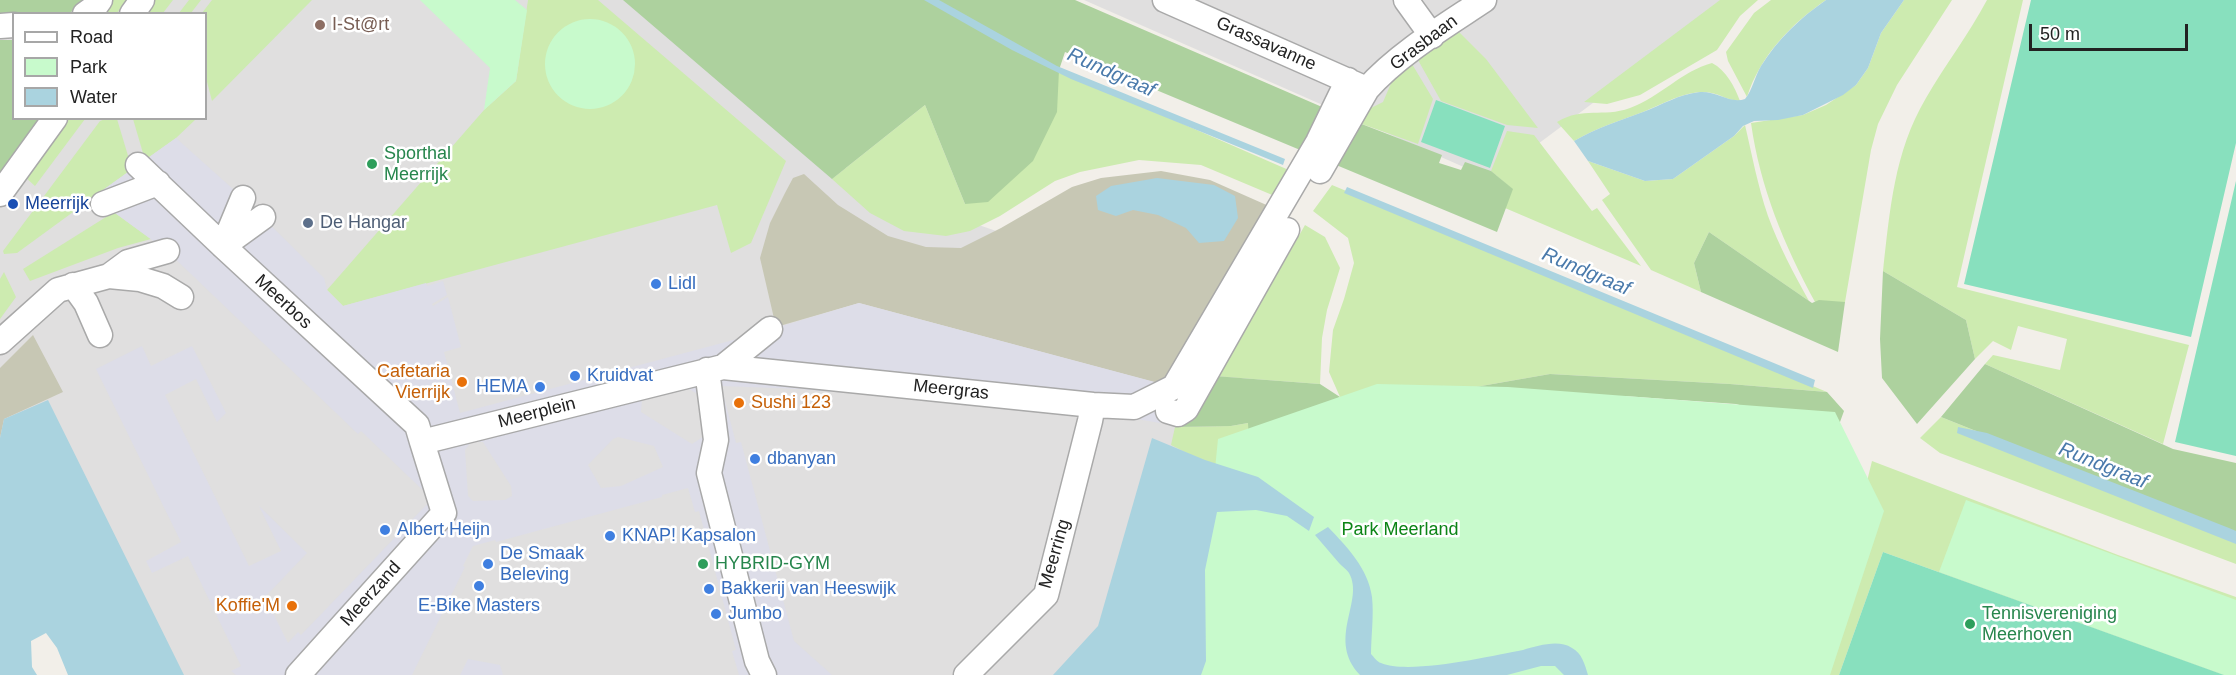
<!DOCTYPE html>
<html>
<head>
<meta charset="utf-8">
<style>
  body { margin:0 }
  #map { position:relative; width:2236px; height:675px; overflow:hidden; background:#f2efe9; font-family:Arial,sans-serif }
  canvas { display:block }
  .legend { position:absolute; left:12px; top:12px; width:195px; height:108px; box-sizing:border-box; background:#fff; border:2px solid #a7a7a7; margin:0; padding:8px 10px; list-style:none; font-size:18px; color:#222 }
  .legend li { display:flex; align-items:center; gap:12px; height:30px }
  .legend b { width:30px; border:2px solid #a7a7a7 }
  .scale { position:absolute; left:2029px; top:24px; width:159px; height:27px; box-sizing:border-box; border:3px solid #222; border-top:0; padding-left:8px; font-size:18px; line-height:21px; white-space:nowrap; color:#222; -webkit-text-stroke:4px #fff; paint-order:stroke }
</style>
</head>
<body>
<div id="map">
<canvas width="2236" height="675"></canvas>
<ul class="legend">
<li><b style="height:8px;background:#fff"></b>Road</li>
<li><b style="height:16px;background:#c8facc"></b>Park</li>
<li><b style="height:16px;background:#aad3df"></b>Water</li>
</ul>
<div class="scale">50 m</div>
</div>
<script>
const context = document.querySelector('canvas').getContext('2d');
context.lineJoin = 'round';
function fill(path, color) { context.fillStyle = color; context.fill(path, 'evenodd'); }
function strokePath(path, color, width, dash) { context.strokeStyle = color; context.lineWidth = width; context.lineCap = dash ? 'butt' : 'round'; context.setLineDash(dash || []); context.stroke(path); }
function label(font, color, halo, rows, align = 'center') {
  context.font = font + ' Arial,sans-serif'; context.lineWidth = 5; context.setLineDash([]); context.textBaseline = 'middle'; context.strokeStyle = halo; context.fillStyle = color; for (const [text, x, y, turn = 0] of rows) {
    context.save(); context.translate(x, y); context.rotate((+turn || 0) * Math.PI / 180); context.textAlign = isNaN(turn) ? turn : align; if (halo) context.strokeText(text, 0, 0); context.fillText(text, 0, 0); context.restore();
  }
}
const residential = new Path2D(`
  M0,0H647L868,187L1177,293L1247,356L1175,675H89L0,493ZM14,14H206V118H14Z
  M1084,0H1731L1491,179Z`);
const construction = new Path2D(`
  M1161,171L1210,180L1271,207L1165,385L859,303L776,327L760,258L770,223L785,193L793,178L804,174L838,205L888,236L926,247L961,248L1001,228L1072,187L1101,178Z
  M33,335L63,392L4,419L0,438V368Z`);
const grass = new Path2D(`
  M112,0H127L117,13L102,14Z
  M155,0H173L163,13L146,14Z
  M189,0H201L191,13H179Z
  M212,0H312L212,101L206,78V14L202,13Z
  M528,0H598L786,161L751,243L731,253L717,205L343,306L327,290L484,110L516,81Z
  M1720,0H1758L1740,16L1717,50L1640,95L1607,104L1584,102Z
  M1771,0H1826C1791,24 1760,56 1747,97L1728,61L1726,52L1754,13Z
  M1904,0H1952L1897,85L1878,124L1871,150L1845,302H1815C1784,245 1760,187 1751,123L1803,115L1826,105L1856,85L1868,68L1881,33Z
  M1987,0H2023L1957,287L2189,345L2163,444L1985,364L1993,355L2060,370L2067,339L2018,326L2011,350L1993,341L1975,359L1966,320L1883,271C1890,210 1894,152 1926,98C1945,65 1969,34 1987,0Z
  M1457,30L1486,59L1538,128L1507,125L1441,101L1418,60Z
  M1712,63C1726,70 1735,87 1740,101C1727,101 1718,92 1704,92C1682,92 1663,104 1643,112C1619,121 1596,128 1574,141L1557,122C1584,106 1602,118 1630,108C1660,97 1682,71 1712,63Z
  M1412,64L1433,99L1418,144L1359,123L1363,112L1383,102L1392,81Z
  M1059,70L1291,171L1277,197L1201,165L1139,160L1080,172L1055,181L1000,216L970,231L946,236L904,231L870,213L832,179L925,105L965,204Z
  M68,119H85L35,186L25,177Z
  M105,119H117L132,169L17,253L4,254L3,251L100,121Z
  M133,119H196L176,138L145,160Z
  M1745,125C1752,155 1758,187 1768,216C1779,246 1794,274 1809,301L1709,232L1694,263L1701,292L1651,270L1602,200L1610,194L1588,161L1645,181L1673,179L1734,136Z
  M1507,131L1534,135L1592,211L1597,208L1641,266L1505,208L1512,189L1491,171Z
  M1332,185L1827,392L1730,384L1550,374L1424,396L1340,397L1329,372L1333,330L1344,299L1354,263L1348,238L1313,211Z
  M114,212L151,239L118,248L30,281L23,269Z
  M1305,225L1325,237L1340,268L1327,310L1322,338L1320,384L1214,376L1280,269Z
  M4,272L16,297L0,319V279Z
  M1941,417L2236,535V564L1940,453L1920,438Z
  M1248,423L1314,517L1171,445L1175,427L1231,426Z
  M1872,461L2118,555L2236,597V675H2224L1883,552L1839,675H1802L1852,542Z`);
const forest = new Path2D(`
  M0,0H84L71,12L0,16Z
  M623,0H1075L1359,123L1442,155L1439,163L1461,170L1465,162L1491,171L1513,189L1497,232L1065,52L1059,70L1057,112L1033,161L988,202L965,204L925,105L832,179Z
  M0,40H13L14,118L40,119L0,172Z
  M1709,232L1812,303L1819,300L1845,302L1838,352L1701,292L1694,263Z
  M1883,271L1966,320L1975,359L1917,424L1882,378L1880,339Z
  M1985,364L2173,449L2236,463V535L1941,417Z
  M1550,374L1730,384L1827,392L1844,411L1836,433L1736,404L1624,396H1424Z
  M1214,376L1320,384L1340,397L1249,442L1248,423L1231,426L1175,427L1190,416Z`);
const park = new Path2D(`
  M420,0H515L527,10L516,81L484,110L490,68Z
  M545 64a45 45 0 1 1 90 0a45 45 0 1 1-90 0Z
  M1377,384L1508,387L1835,412L1884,511L1830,675H1175L1211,509L1218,439Z
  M1966,500L2236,600V675H2224L1939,572Z`);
const pitch = new Path2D(`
  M2031,0H2236V143L2191,337L1964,284Z
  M1436,100L1505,126L1490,168L1421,142Z
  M2236,181V456L2175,442Z
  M1883,552L2224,675H1839Z`);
const plaza = new Path2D(`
  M176,138L243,198L324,278L327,290L343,306L426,283L427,286L443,281L447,295L432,304L433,306L448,297L461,347L444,352L460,413L752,335L859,303L1181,389L1160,423L1113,415L800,389L721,386L736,443L741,442L794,641L832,675H739L732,651L736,650L699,511L695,512L688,488L662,495V497L496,542L495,540L473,546L463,566L465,567L412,675H236L231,671L241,666L188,556L152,573L146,561L181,542L96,369L142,346L151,366L192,346L226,413L217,422L196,379L165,395L249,566L281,551L259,506L307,553L265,597L288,643L298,632L301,635L432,499L361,431L358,434L167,251L93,197ZM687,388L703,397L709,433L692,444L641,412L642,400L663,389ZM618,437L654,446L663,467L621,486L601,488L588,465L613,439ZM472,441L483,442L511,486L512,496L505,500L473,501L468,496L465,450Z
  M468,659L500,665L503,675H460Z`);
const water = new Path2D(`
  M924,0H939L1057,66L1285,159L1283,165L1071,79L1012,50Z
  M1826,0H1904L1881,33L1868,68L1856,85L1843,95L1803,115L1778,120L1754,121L1743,126L1734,136L1673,179L1645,181L1588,161L1574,141C1596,128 1619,121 1643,112C1662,105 1679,94 1700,92C1717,91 1730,104 1745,99C1752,91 1755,76 1761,66C1778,39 1800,18 1826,0Z
  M1157,178L1214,185L1235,196L1238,218L1224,241L1199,243L1186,228L1158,215L1133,210L1116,216L1098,210L1096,196L1111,186Z
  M1347,187L1815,380L1813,388L1344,193Z
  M48,400L184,675H68L57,648L46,633L31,641L32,667L37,675H0V438L4,419Z
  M1958,427L1987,433L2229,528L2236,531V544L1957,433Z
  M1152,438L1205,460L1258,477L1314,517L1309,531L1287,516L1256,510L1217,512L1205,570L1206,661L1201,675H1053L1098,626Z
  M1328,527C1347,547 1368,568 1372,597C1374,616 1371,636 1371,654C1374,657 1377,662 1381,663C1409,675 1491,656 1523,650C1538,646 1558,639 1572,648C1582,653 1585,665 1588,675H1564L1555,666H1541L1507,675H1360C1326,639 1365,601 1349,573C1347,570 1342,566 1339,563C1331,554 1323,544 1315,535Z`);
const minor = new Path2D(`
  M1165,0L1362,87
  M1406,0L1432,36
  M85,14L95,7L100,0
  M132,14L142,0
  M0,26L14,25
  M138,165L223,246L417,425L422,442
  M1320,171L1367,89C1398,54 1445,26 1484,0
  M0,194L55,118
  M103,204L158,183
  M223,246L243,198
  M223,246L263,217
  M109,276L128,262L167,251
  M73,285L86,303L100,335
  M0,342L58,290L109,276L140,279L163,286L181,297
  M723,367L770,329
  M707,370L716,440L709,473L757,661L764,675
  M1168,411L1178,414L1186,409L1287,230
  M298,675L444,513L422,442L723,367L1093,405L1134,407L1174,387L1318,142L1348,80
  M966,675L1046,595L1090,421L1093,405`);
const markers = [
  [320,25,6,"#8d6e63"],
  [372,164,6,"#2e9e5b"],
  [13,204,6,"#1a4fb4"],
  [308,223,6,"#5c6f8a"],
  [656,284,6,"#3f7fe0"],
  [575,376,6,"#3f7fe0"],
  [462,382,6,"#e8710a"],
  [540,387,6,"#3f7fe0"],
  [739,403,6,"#e8710a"],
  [755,459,6,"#3f7fe0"],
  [385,530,6,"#3f7fe0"],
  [610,536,6,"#3f7fe0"],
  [488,564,6,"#3f7fe0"],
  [703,564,6,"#2e9e5b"],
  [479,586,6,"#3f7fe0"],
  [709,589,6,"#3f7fe0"],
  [292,606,6,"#e8710a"],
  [716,614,6,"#3f7fe0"],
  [1970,624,6,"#2e9e5b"]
];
const educationNames = [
  ["I-St@rt",332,25]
];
const streetNames = [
  ["Grasbaan",1424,43,-37],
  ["Grassavanne",1266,44,24],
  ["Meerbos",283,302,43],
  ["Meergras",951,390,6],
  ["Meerplein",537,413,-14],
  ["Meerring",1055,554,-74],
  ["Meerzand",371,594,-48]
];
const leisureNames = [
  ["Sporthal",384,154],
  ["Meerrijk",384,175],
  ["HYBRID-GYM",715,564],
  ["Tennisvereniging",1982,614],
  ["Meerhoven",1982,635]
];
const transitNames = [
  ["Meerrijk",25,204]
];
const serviceNames = [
  ["De Hangar",320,223]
];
const shopNames = [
  ["Lidl",668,284],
  ["Kruidvat",587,376],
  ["HEMA",528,387,"right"],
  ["dbanyan",767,459],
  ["Albert Heijn",397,530],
  ["KNAP! Kapsalon",622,536],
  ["De Smaak",500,554],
  ["Beleving",500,575],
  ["Bakkerij van Heeswijk",721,589],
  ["E-Bike Masters",479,606,"center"],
  ["Jumbo",728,614]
];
const foodNames = [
  ["Cafetaria",450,372],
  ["Vierrijk",450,393],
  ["Sushi 123",751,403,"left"],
  ["Koffie'M",280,606]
];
const parkNames = [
  ["Park Meerland",1400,530]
];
const waterNames = [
  ["Rundgraaf",1111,73,24],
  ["Rundgraaf",1586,272,23],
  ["Rundgraaf",2103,466,22]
];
fill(residential, '#e0dfdf');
fill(construction, '#c7c7b4');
fill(grass, '#cdebb0');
fill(forest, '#add19e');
fill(park, '#c8facc');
fill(pitch, '#88e0be');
fill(plaza, '#dddde8');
fill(water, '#aad3df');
strokePath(minor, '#a9a9a9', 27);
strokePath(minor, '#fff', 24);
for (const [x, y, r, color] of markers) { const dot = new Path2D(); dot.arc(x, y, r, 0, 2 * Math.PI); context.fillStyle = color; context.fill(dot); strokePath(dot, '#fff', 2); }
label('18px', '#785e54', '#fff', educationNames, 'left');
label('18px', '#222', '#fff', streetNames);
label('18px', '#27864d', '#fff', leisureNames, 'left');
label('18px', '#164399', '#fff', transitNames, 'left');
label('18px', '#4e5e75', '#fff', serviceNames, 'left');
label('18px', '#366cbe', '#fff', shopNames, 'left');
label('18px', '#c56008', '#fff', foodNames, 'right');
label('18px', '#0c8416', '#fff', parkNames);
label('italic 20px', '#4a7aab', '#fff', waterNames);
</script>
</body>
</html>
